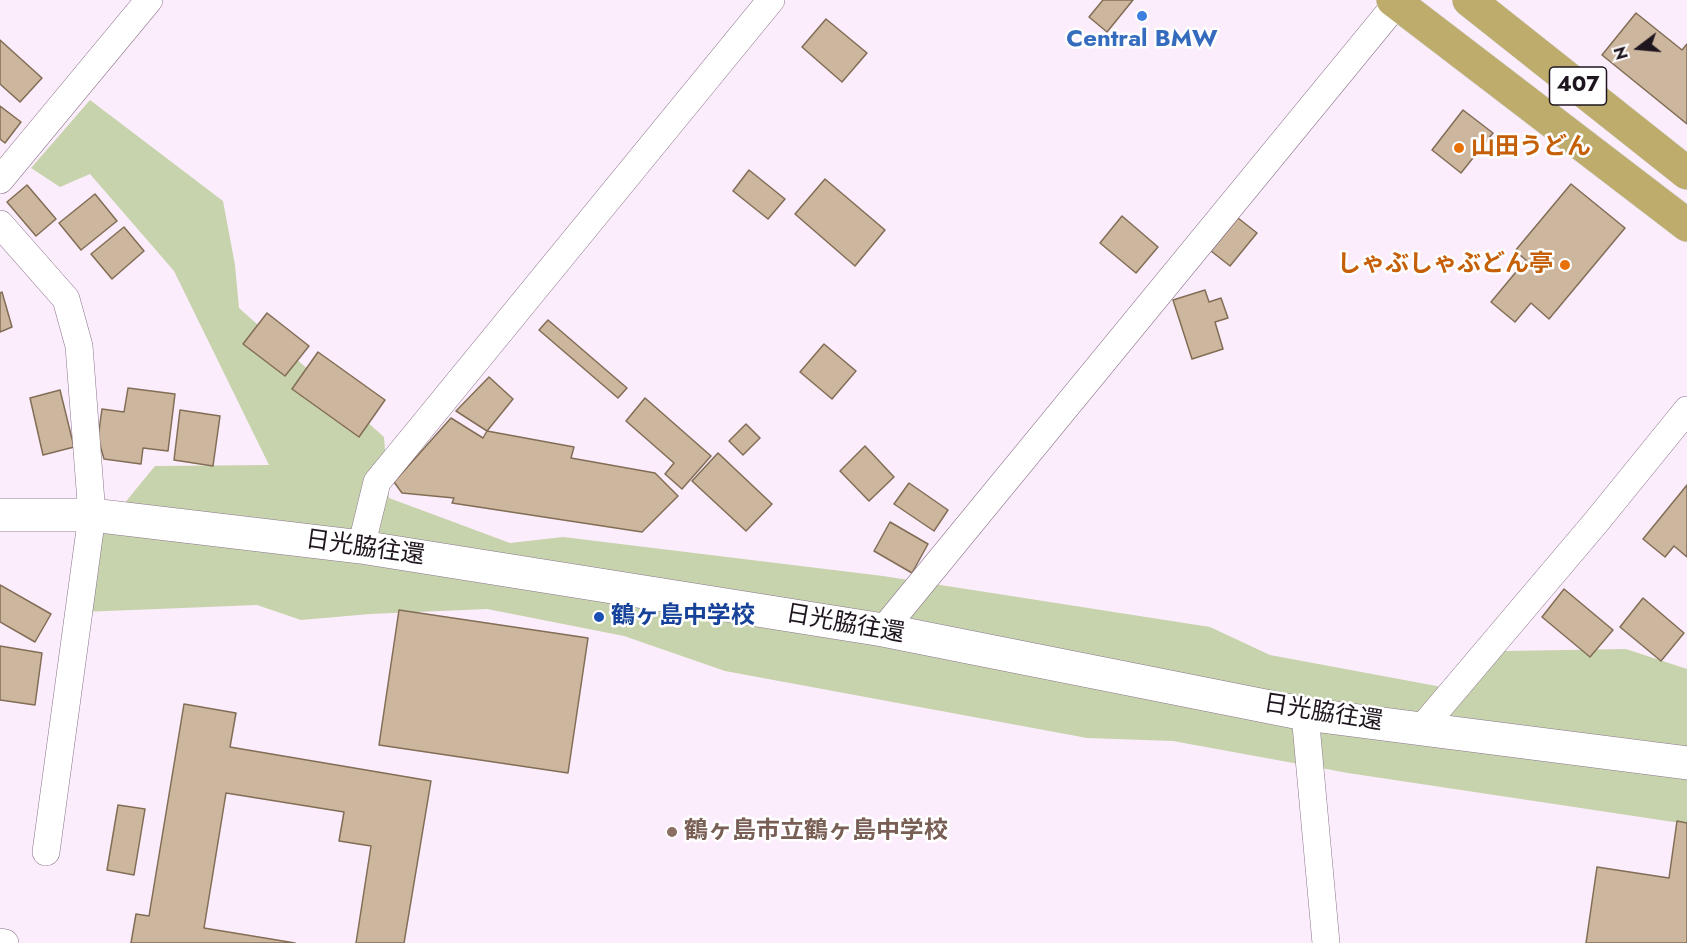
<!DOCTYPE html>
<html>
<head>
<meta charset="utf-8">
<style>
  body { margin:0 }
  #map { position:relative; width:1687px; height:943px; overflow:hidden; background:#fcedfc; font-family:Jost,sans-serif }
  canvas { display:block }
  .north { position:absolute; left:1609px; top:18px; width:60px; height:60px; -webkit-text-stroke:4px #fff; paint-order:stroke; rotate:254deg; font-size:16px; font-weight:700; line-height:24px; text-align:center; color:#1e151e }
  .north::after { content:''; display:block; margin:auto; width:21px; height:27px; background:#1e151e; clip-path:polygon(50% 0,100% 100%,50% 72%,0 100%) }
</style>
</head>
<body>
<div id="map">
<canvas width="1687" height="943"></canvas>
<div class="north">N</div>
</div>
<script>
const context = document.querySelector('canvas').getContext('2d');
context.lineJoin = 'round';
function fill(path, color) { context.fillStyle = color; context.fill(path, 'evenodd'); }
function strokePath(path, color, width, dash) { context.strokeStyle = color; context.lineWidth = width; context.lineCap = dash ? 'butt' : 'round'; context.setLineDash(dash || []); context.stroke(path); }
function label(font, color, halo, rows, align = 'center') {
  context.font = font + ' Jost,"Noto Sans JP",sans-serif'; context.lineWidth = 5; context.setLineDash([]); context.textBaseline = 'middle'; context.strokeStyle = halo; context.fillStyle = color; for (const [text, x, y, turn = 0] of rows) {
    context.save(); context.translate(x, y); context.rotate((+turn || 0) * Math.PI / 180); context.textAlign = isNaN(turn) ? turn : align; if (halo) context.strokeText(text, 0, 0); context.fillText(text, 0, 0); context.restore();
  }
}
const green = new Path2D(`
  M90,100L223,201L235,265L239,308L384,437L389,498L510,543L563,537L883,576L1210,627L1270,655L1442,687L1505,651L1626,649L1687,669V824L1348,773L1173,741L1087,738L725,671L624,636L487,609L370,614L301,620L257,605L82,612L84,523L123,505L155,466L269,465L174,271L90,174L60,187L31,168Z`);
const building = new Path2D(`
  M1103,0H1133L1107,32L1089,17Z
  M1636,13L1682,50L1687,44V124L1602,55Z
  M826,19L867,53L842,82L802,47Z
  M0,40L42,78L20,102L0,84Z
  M0,106L21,122L5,143L0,139Z
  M1463,110L1493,133L1461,173L1432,150Z
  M749,170L785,199L768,219L733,191Z
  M825,179L885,230L855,266L795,214Z
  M1571,184L1625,228L1549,319L1531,303L1515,322L1491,302L1526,260L1515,251Z
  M27,185L56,219L36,236L7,202Z
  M95,194L117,221L81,250L59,223Z
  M1122,216L1158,247L1136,273L1100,243Z
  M1238,218L1257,233L1230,266L1211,251Z
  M124,227L144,251L112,279L91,254Z
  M1205,290L1209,302L1221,298L1228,318L1215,322L1223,349L1192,359L1173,300Z
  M2,292L12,327L0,332V293Z
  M267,313L309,346L285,376L243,344Z
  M548,320L627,388L618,398L539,330Z
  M824,344L856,371L832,399L800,372Z
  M318,352L385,400L359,437L292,389Z
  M489,377L513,399L487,431L456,411Z
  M128,388L175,394L168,451L143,448L141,464L104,459L98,438L102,409L124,412Z
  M60,390L74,447L43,455L30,398Z
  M645,398L711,456L682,489L665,474L674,463L626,421Z
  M180,410L220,416L213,466L174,460Z
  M451,418L483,438L487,431L574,447L571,458L655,473L678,496L642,532L452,503L454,498L402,493L394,482Z
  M746,424L760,438L743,455L729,441Z
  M865,446L894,477L869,501L840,471Z
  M718,453L772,504L746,531L692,481Z
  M909,483L948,510L934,531L894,504Z
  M1687,485V557L1674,546L1665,557L1643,539Z
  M890,522L928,544L912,573L874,551Z
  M0,585L51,614L35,642L0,622Z
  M1564,589L1613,630L1590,657L1542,617Z
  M1643,598L1684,633L1661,661L1620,627Z
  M399,610L588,638L568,773L379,745Z
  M0,646L42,653L35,705L0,700Z
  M184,704L236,713L230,747L431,781L404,943H356L371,846L339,841L344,812L226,793L204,928L295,943H131L136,914L149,916Z
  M118,805L145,809L134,875L107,870Z
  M1677,821L1687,823V943H1586L1597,867L1669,878Z`);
const minor = new Path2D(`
  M0,180L149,0
  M0,224L66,299L79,346L92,515L46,852
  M361,547L377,482L771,0
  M883,630L1397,3
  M1305,714L1326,943
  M1421,729L1597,521L1687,410
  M0,942L5,943`);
const tertiary = new Path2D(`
  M0,515H92L361,547L883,630L1305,714L1687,763`);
const trunk = new Path2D(`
  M1393,0L1687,225
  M1469,0L1687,173`);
const markers = [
  [1142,16,6,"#3f7fe0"],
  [1459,148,6,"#e8710a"],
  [1565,265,6,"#e8710a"],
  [599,617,6,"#1a4fb4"],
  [672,832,6,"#8d6e63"]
];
const shields = [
  [1578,86,57]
];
const shieldNames = [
  ["407",1578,86]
];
const shopNames = [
  ["Central BMW",1142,40]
];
const foodNames = [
  ["山田うどん",1471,148],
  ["しゃぶしゃぶどん亭",1553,265,"right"]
];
const streetNames = [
  ["日光脇往還",365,549,8],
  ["日光脇往還",845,625,10],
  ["日光脇往還",1323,714,9]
];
const transitNames = [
  ["鶴ヶ島中学校",611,617]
];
const educationNames = [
  ["鶴ヶ島市立鶴ヶ島中学校",684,832]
];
fill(green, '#c7d3ac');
fill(building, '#cdb69e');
strokePath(building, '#826d56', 1.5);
strokePath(minor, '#8b758b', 28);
strokePath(tertiary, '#8b758b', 34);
strokePath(trunk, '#d6d5d6', 34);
strokePath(minor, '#fff', 27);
strokePath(tertiary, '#fff', 33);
strokePath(trunk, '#beac6c', 33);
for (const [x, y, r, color] of markers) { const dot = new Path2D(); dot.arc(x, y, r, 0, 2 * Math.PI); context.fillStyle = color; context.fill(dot); strokePath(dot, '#fff', 2); }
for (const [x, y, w] of shields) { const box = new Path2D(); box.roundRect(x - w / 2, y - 19, w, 38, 4.5); context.fillStyle = '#fff'; context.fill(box); strokePath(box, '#1e151e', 1.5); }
label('bold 22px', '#1e151e', null, shieldNames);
label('bold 24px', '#366cbe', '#fff', shopNames);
label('bold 24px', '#c56008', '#fff', foodNames, 'left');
label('24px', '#1e151e', '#fff', streetNames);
label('bold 24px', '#164399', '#fff', transitNames, 'left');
label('bold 24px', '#785e54', '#fff', educationNames, 'left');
</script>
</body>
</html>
